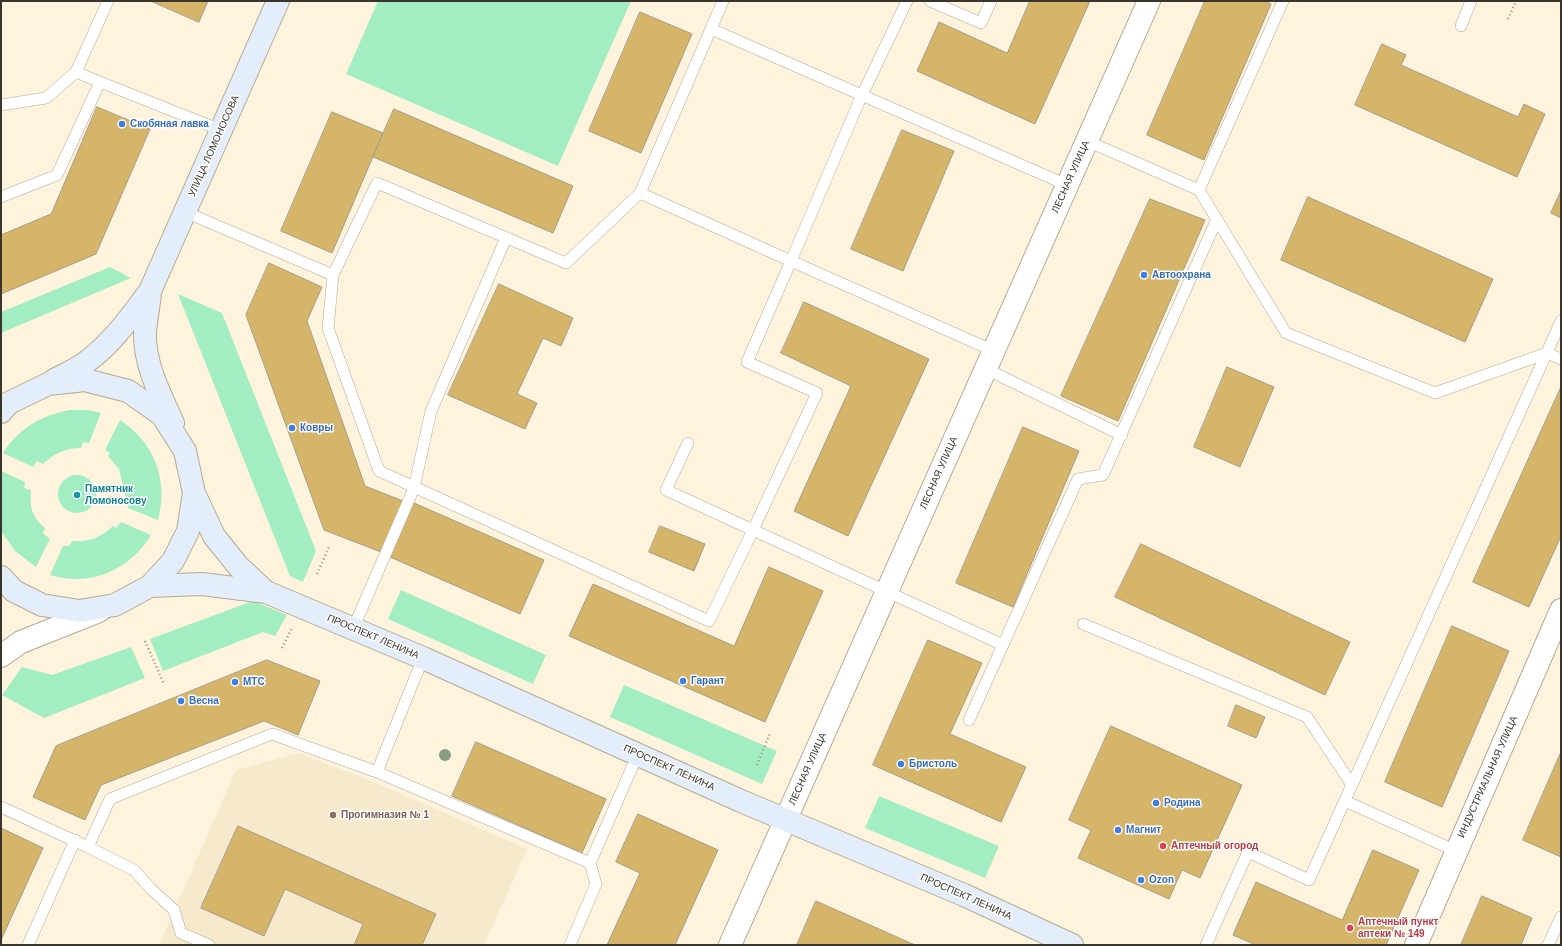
<!DOCTYPE html>
<html>
<head>
<meta charset="utf-8">
<style>
  body { margin:0 }
  #map { position:relative; width:1562px; height:946px; overflow:hidden; background:#fef4dd; font-family:Helvetica,sans-serif }
  canvas { display:block }
  .frame { position:absolute; inset:0; border:2px solid #39352c; pointer-events:none }
</style>
</head>
<body>
<div id="map">
<canvas width="1562" height="946"></canvas>
<div class="frame"></div>
</div>
<script>
const context = document.querySelector('canvas').getContext('2d');
context.lineJoin = 'round';
function fill(path, color) { context.fillStyle = color; context.fill(path, 'evenodd'); }
function strokePath(path, color, width, dash) { context.strokeStyle = color; context.lineWidth = width; context.lineCap = dash ? 'butt' : 'round'; context.setLineDash(dash || []); context.stroke(path); }
function label(font, color, halo, rows, align = 'center') {
  context.font = font + ' Helvetica,sans-serif'; context.lineWidth = 3; context.setLineDash([]); context.textBaseline = 'middle'; context.strokeStyle = halo; context.fillStyle = color; for (const [text, x, y, turn = 0] of rows) {
    context.save(); context.translate(x, y); context.rotate((+turn || 0) * Math.PI / 180); context.textAlign = isNaN(turn) ? turn : align; if (halo) context.strokeText(text, 0, 0); context.fillText(text, 0, 0); context.restore();
  }
}
const built = new Path2D(`
  M299,753L371,781L527,849L484,945H159L236,770Z`);
const green = new Path2D(`
  M378,1H631L558,166L346,74Z
  M110,267L131,278L1,333V312Z
  M178,294L222,313L316,551L303,582L290,576Z
  M70,410H88L101,413L89,443L83,442L81,448C65,448 55,453 43,464L37,461L33,467L3,453C19,428 42,415 70,410Z
  M120,420C154,442 169,480 158,520L128,508L130,498L126,497L119,469L108,456L110,453L105,450Z
  M1,471L25,482L24,488L31,490C29,506 32,518 45,528L43,533L50,539L36,567L15,551L1,531Z
  M58 494a19 19 0 1 1 38 0a19 19 0 1 1-38 0Z
  M121,522L151,535C129,571 90,587 50,575L63,546H69L72,541C89,542 100,538 113,526L116,528Z
  M401,590L546,655L533,684L388,619Z
  M253,601L287,615L275,636L263,632L163,671L150,639Z
  M131,647L145,678L44,718L2,695L22,667L52,675Z
  M624,685L777,751L762,784L610,717Z
  M879,796L999,846L985,878L865,828Z`);
const building = new Path2D(`
  M151,1H208L199,22Z
  M1030,1H1090L1035,124L917,71L939,22L1007,53Z
  M1205,1H1264L1271,4L1204,160L1147,135Z
  M640,12L692,34L641,153L589,131Z
  M1382,44L1406,55L1401,65L1518,117L1524,104L1545,114L1517,177L1355,105Z
  M97,107L150,129L96,254L1,294V235L51,214Z
  M394,109L573,186L553,233L373,157Z
  M332,112L383,133L332,253L281,231Z
  M902,130L954,151L903,271L851,249Z
  M1561,191V218L1551,213Z
  M1308,197L1493,279L1465,342L1281,260Z
  M1150,199L1205,220L1118,421L1061,396Z
  M269,263L322,287L307,321L365,486L403,501L381,552L324,530L246,315Z
  M499,284L573,318L561,346L543,338L517,394L537,403L525,429L448,395Z
  M804,302L929,359L848,536L794,511L851,386L781,353Z
  M1227,367L1274,387L1240,467L1194,447Z
  M1561,387V536L1529,607L1473,582Z
  M1023,427L1079,451L1013,607L956,583Z
  M414,503L544,560L520,614L390,557Z
  M660,526L705,544L694,571L649,552Z
  M1141,544L1350,642L1325,695L1115,597Z
  M769,567L823,591L765,722L569,636L593,584L734,646Z
  M1452,626L1509,651L1442,807L1385,782Z
  M928,640L982,663L950,734L1026,767L1001,822L873,765Z
  M267,660L320,681L298,735L264,721L101,785L85,820L33,797L56,746Z
  M1236,705L1265,717L1256,738L1228,726Z
  M1111,726L1242,785L1200,878L1182,870L1169,899L1078,858L1091,830L1069,820Z
  M476,742L606,799L582,853L452,796Z
  M1561,752V857L1523,840Z
  M638,814L718,850L675,945H607L640,873L616,862Z
  M238,826L436,914L422,945H354L363,924L285,889L264,936L201,908Z
  M1,828L43,848L1,940Z
  M1373,850L1419,870L1386,945H1256L1233,935L1256,882L1342,920Z
  M1482,896L1532,918L1521,945H1461Z
  M816,901L915,945H797Z`);
const path = new Path2D(`
  M1508,19L1516,1
  M317,574L330,545
  M145,641L164,684
  M282,648L292,628
  M757,765L770,733`);
const service = new Path2D(`
  M907,1L862,95L791,261L994,351
  M930,1L981,23L991,1
  M1283,1L1199,190L1286,333L1435,393L1547,353L1561,359
  M1461,26L1471,1
  M711,29L1067,185
  M100,82L76,72L108,1
  M1,105L46,98L76,72
  M1087,141L1199,190
  M640,193L791,261L747,362L817,393L753,530L666,490L688,443
  M1,197L57,175L100,82L221,130
  M185,212L333,275L377,183L566,263L640,193L723,1
  M333,275L328,328L379,471L709,621L753,530L1003,645
  M986,369L1122,435
  M1083,624L1307,717L1352,785
  M353,629L414,488L431,411L506,238
  M969,720L1078,479L1103,475L1217,219
  M377,772L590,863L596,884L570,945
  M1345,801L1456,851
  M1,807L88,847L110,799L272,734L377,772L423,658
  M88,847L134,870L151,889L174,910L181,933L209,945
  M590,863L638,754
  M28,945L75,840
  M1206,945L1248,852L1309,880L1561,321
  M1548,945L1561,917`);
const minor = new Path2D(`
  M730,945L1149,1
  M1416,945L1561,610`);
const tertiary = new Path2D(`
  M1,656L21,642L99,611`);
const secondary = new Path2D(`
  M150,292C149,306 146,319 145,332C144,364 160,394 173,423
  M54,380C66,374 79,368 89,360C114,341 131,316 150,291L278,1
  M1,412L9,403L48,384L85,380L128,391L162,415L185,451L194,493L188,531L173,561L150,586L115,605L79,611L42,605L14,591L1,577
  M194,493L214,536L238,566L266,592
  M150,586L202,584L266,592L423,658L741,801L964,895L1072,945`);
const trees = [
  [445,755]
];
const markers = [
  [122,124,4,"#3f7fe0"],
  [1144,275,4,"#3f7fe0"],
  [292,428,4,"#3f7fe0"],
  [77,495,4,"#0f9aa8"],
  [683,681,4,"#3f7fe0"],
  [235,682,4,"#3f7fe0"],
  [181,701,4,"#3f7fe0"],
  [901,764,4,"#3f7fe0"],
  [1156,803,4,"#3f7fe0"],
  [333,815,4,"#8d6e63"],
  [1118,830,4,"#3f7fe0"],
  [1163,846,4,"#e0444e"],
  [1141,880,4,"#3f7fe0"],
  [1350,928,4,"#e0444e"]
];
const shopNames = [
  ["Скобяная лавка",130,124],
  ["Автоохрана",1152,275],
  ["Ковры",300,428],
  ["Гарант",691,681],
  ["МТС",243,682],
  ["Весна",189,701],
  ["Бристоль",909,764],
  ["Родина",1164,803],
  ["Магнит",1126,830],
  ["Ozon",1149,880]
];
const streetNames = [
  ["УЛИЦА ЛОМОНОСОВА",214,146,-66],
  ["ЛЕСНАЯ УЛИЦА",1071,177,-66],
  ["ЛЕСНАЯ УЛИЦА",939,473,-66],
  ["ПРОСПЕКТ ЛЕНИНА",373,637,23],
  ["ПРОСПЕКТ ЛЕНИНА",669,768,24],
  ["ЛЕСНАЯ УЛИЦА",808,769,-66],
  ["ИНДУСТРИАЛЬНАЯ УЛИЦА",1488,777,-66],
  ["ПРОСПЕКТ ЛЕНИНА",966,897,24]
];
const cultureNames = [
  ["Памятник",85,489],
  ["Ломоносову",85,501]
];
const educationNames = [
  ["Прогимназия № 1",341,815]
];
const healthNames = [
  ["Аптечный огород",1171,846],
  ["Аптечный пункт",1358,922],
  ["аптеки № 149",1358,934]
];
fill(built, '#f7eacc');
fill(green, '#a2edc1');
fill(building, '#d5b56a');
strokePath(building, '#a59c86', 1);
strokePath(service, '#b3a994', 12);
strokePath(minor, '#b3a994', 24);
strokePath(tertiary, '#b3a994', 24);
strokePath(secondary, '#b3a994', 24);
strokePath(path, '#979081', 2.5, [1, 3]);
strokePath(service, '#fff', 11);
strokePath(minor, '#fff', 22);
strokePath(tertiary, '#fff', 22);
strokePath(secondary, '#e4eefa', 22);
context.fillStyle = '#839e84';
for (const [x, y] of trees) { context.beginPath(); context.arc(x, y, 6, 0, 2 * Math.PI); context.fill(); }
for (const [x, y, r, color] of markers) { const dot = new Path2D(); dot.arc(x, y, r, 0, 2 * Math.PI); context.fillStyle = color; context.fill(dot); strokePath(dot, '#fff', 1.5); }
label('bold 10px', '#366cbe', '#fff', shopNames, 'left');
label('10px', '#39352c', '#fff', streetNames);
label('bold 10px', '#0d838f', '#fff', cultureNames, 'left');
label('bold 10px', '#785e54', '#fff', educationNames, 'left');
label('bold 10px', '#be3a42', '#fff', healthNames, 'left');
</script>
</body>
</html>
